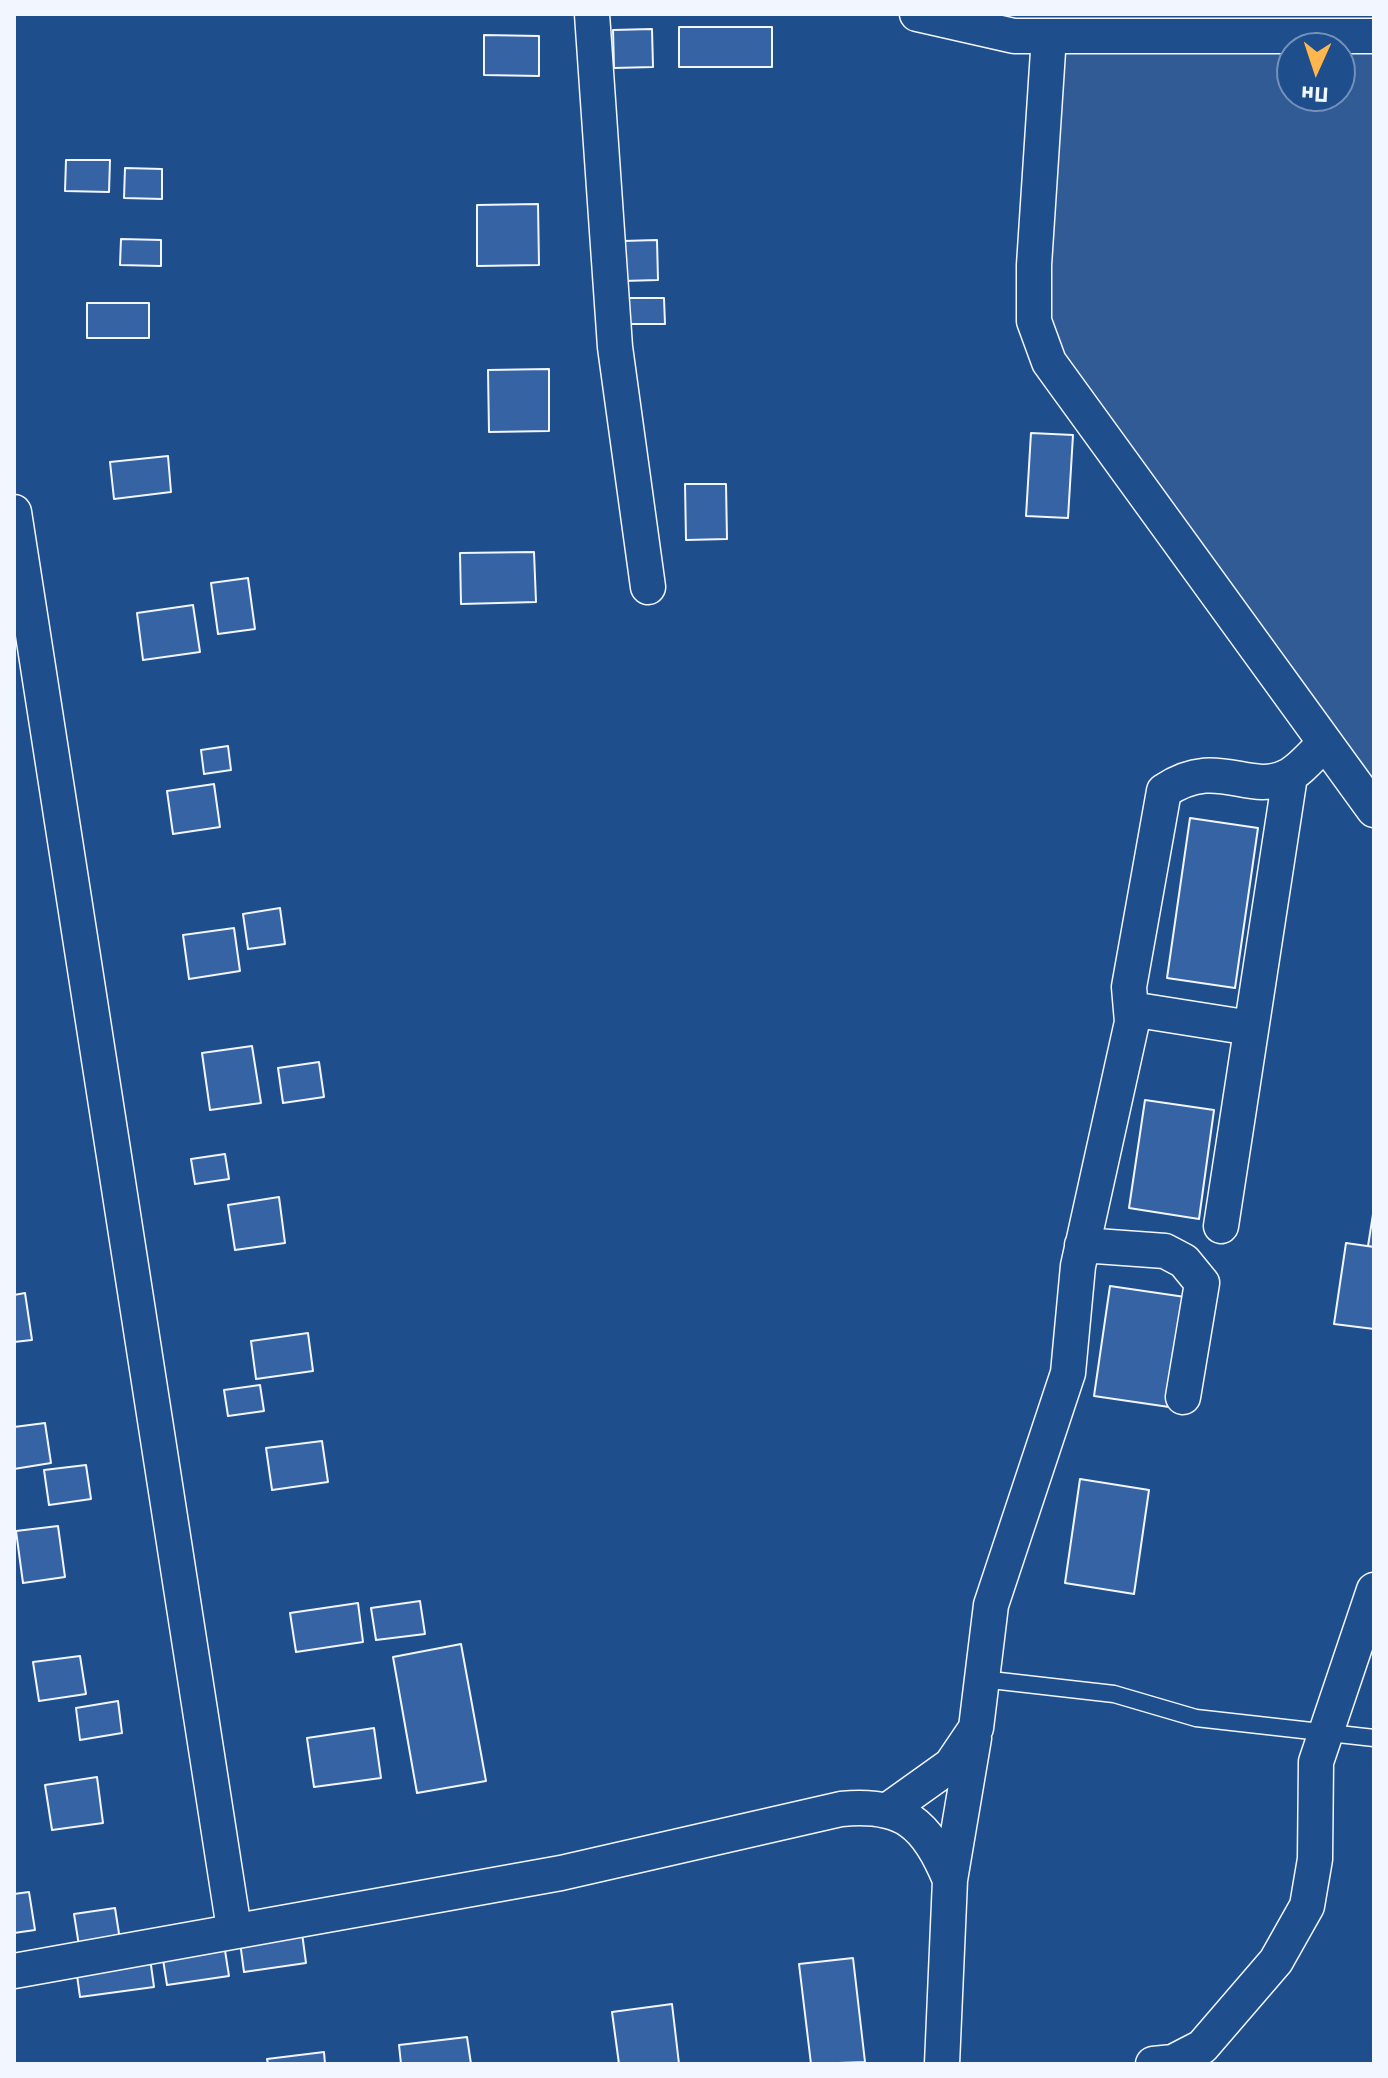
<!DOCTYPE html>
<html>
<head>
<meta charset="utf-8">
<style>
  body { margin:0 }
  #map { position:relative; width:1388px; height:2078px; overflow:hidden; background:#1f4e8c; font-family:"Source Sans 3",sans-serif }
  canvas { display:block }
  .frame { position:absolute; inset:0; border:16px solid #f2f6ff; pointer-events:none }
  .north { position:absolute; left:1276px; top:32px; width:80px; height:80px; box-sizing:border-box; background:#1f4e8c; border:2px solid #7391ba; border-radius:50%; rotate:183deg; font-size:22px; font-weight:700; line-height:32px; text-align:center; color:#f2f6ff }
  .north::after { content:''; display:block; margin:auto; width:28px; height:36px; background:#ffb74d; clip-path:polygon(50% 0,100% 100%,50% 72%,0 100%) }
</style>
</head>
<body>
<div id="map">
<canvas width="1388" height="2078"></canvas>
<div class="frame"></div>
<div class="north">Пн</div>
</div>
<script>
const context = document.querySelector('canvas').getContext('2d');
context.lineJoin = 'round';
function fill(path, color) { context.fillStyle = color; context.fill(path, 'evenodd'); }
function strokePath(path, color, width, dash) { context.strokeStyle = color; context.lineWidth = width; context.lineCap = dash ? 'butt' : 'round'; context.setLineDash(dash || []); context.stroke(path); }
const built = new Path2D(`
  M1049,36H1374V810L1049,362ZM1292,48H1340V96H1292Z`);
const building = new Path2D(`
  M679,27H772V67H679Z
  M652,29L653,67L614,68L613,30Z
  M484,35L539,36V76L484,75Z
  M66,160H110L109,192L65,191Z
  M125,168L162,169V199L124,198Z
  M538,204L539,265L477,266V205Z
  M121,239L161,240V266L120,265Z
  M657,240L658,280L623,281V241Z
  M628,298H664L665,324H628Z
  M87,303H149V338H87Z
  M549,369V431L489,432L488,370Z
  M1031,433L1073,435L1068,518L1026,516Z
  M168,456L171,492L114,499L110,462Z
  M685,484H726L727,539L686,540Z
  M534,552L536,602L461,604L460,553Z
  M248,578L255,629L218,634L211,583Z
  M193,605L200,652L143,660L137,613Z
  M228,746L231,770L204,774L201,750Z
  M214,784L220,827L173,834L167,791Z
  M1190,818L1258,828L1235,988L1167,978Z
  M280,908L285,944L248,949L243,914Z
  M234,928L240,971L189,979L183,935Z
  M252,1046L261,1103L210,1110L202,1053Z
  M319,1062L324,1097L283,1103L278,1068Z
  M1145,1100L1214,1110L1199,1219L1129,1208Z
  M225,1154L229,1179L195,1184L191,1159Z
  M279,1197L285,1243L235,1250L228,1205Z
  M1374,1208V1247L1368,1246Z
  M1346,1243L1374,1247V1329L1334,1324Z
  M1110,1286L1185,1297L1169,1407L1094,1396Z
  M25,1293L32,1340L14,1342V1295Z
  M308,1333L313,1371L256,1379L251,1341Z
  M260,1385L264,1411L228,1416L224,1390Z
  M45,1423L51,1463L14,1469V1427Z
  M322,1441L328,1482L272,1490L266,1448Z
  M86,1465L91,1499L49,1505L44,1470Z
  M1080,1479L1149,1490L1134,1594L1065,1583Z
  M58,1526L65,1577L23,1583L16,1531Z
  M420,1601L425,1634L376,1640L371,1608Z
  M358,1603L363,1642L296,1652L290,1613Z
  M461,1644L486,1781L417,1793L393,1657Z
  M80,1656L86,1694L39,1701L33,1662Z
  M118,1701L122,1733L80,1740L76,1708Z
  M374,1728L381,1778L314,1787L307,1738Z
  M97,1777L103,1823L52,1830L45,1785Z
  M29,1892L35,1930L14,1933V1894Z
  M115,1908L120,1940L79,1946L74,1914Z
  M302,1933L306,1963L244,1972L240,1942Z
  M224,1944L229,1976L167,1985L162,1953Z
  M150,1958L154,1987L80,1997L76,1968Z
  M853,1958L865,2062L811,2064L799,1964Z
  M672,2004L679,2064H619L612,2012Z
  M467,2037L471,2064H401L399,2045Z
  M324,2052L325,2064H268L267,2059Z`);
const lane = new Path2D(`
  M982,1679L1114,1694L1196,1718L1374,1738`);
const street = new Path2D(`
  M592,14L615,347L648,587
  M917,14L1014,36H1374
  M1049,36L1034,265V321L1049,362L1374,810
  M14,512L234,1929
  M1131,1009L1251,1028
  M1221,1226L1290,776
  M1082,1245L1165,1251L1184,1261L1202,1283L1183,1397
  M888,1810L951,1765L976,1728L991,1605L1068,1373L1078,1266L1132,1022L1129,987L1164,791C1217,755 1247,795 1286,777C1300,771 1313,754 1324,744
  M950,1880L974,1738
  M14,1971L561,1873L841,1809C903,1803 927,1823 950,1880L942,2064
  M1153,2064L1173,2062L1202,2047L1276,1961L1307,1906L1315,1859L1316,1762L1374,1590`);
fill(built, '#305b95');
strokePath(built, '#a8bbd7', 2);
fill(building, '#3563a3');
strokePath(building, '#f2f6ff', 2);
strokePath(lane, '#f2f6ff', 19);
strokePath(street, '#f2f6ff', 37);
strokePath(lane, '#1f4e8c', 16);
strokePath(street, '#1f4e8c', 34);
</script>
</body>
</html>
